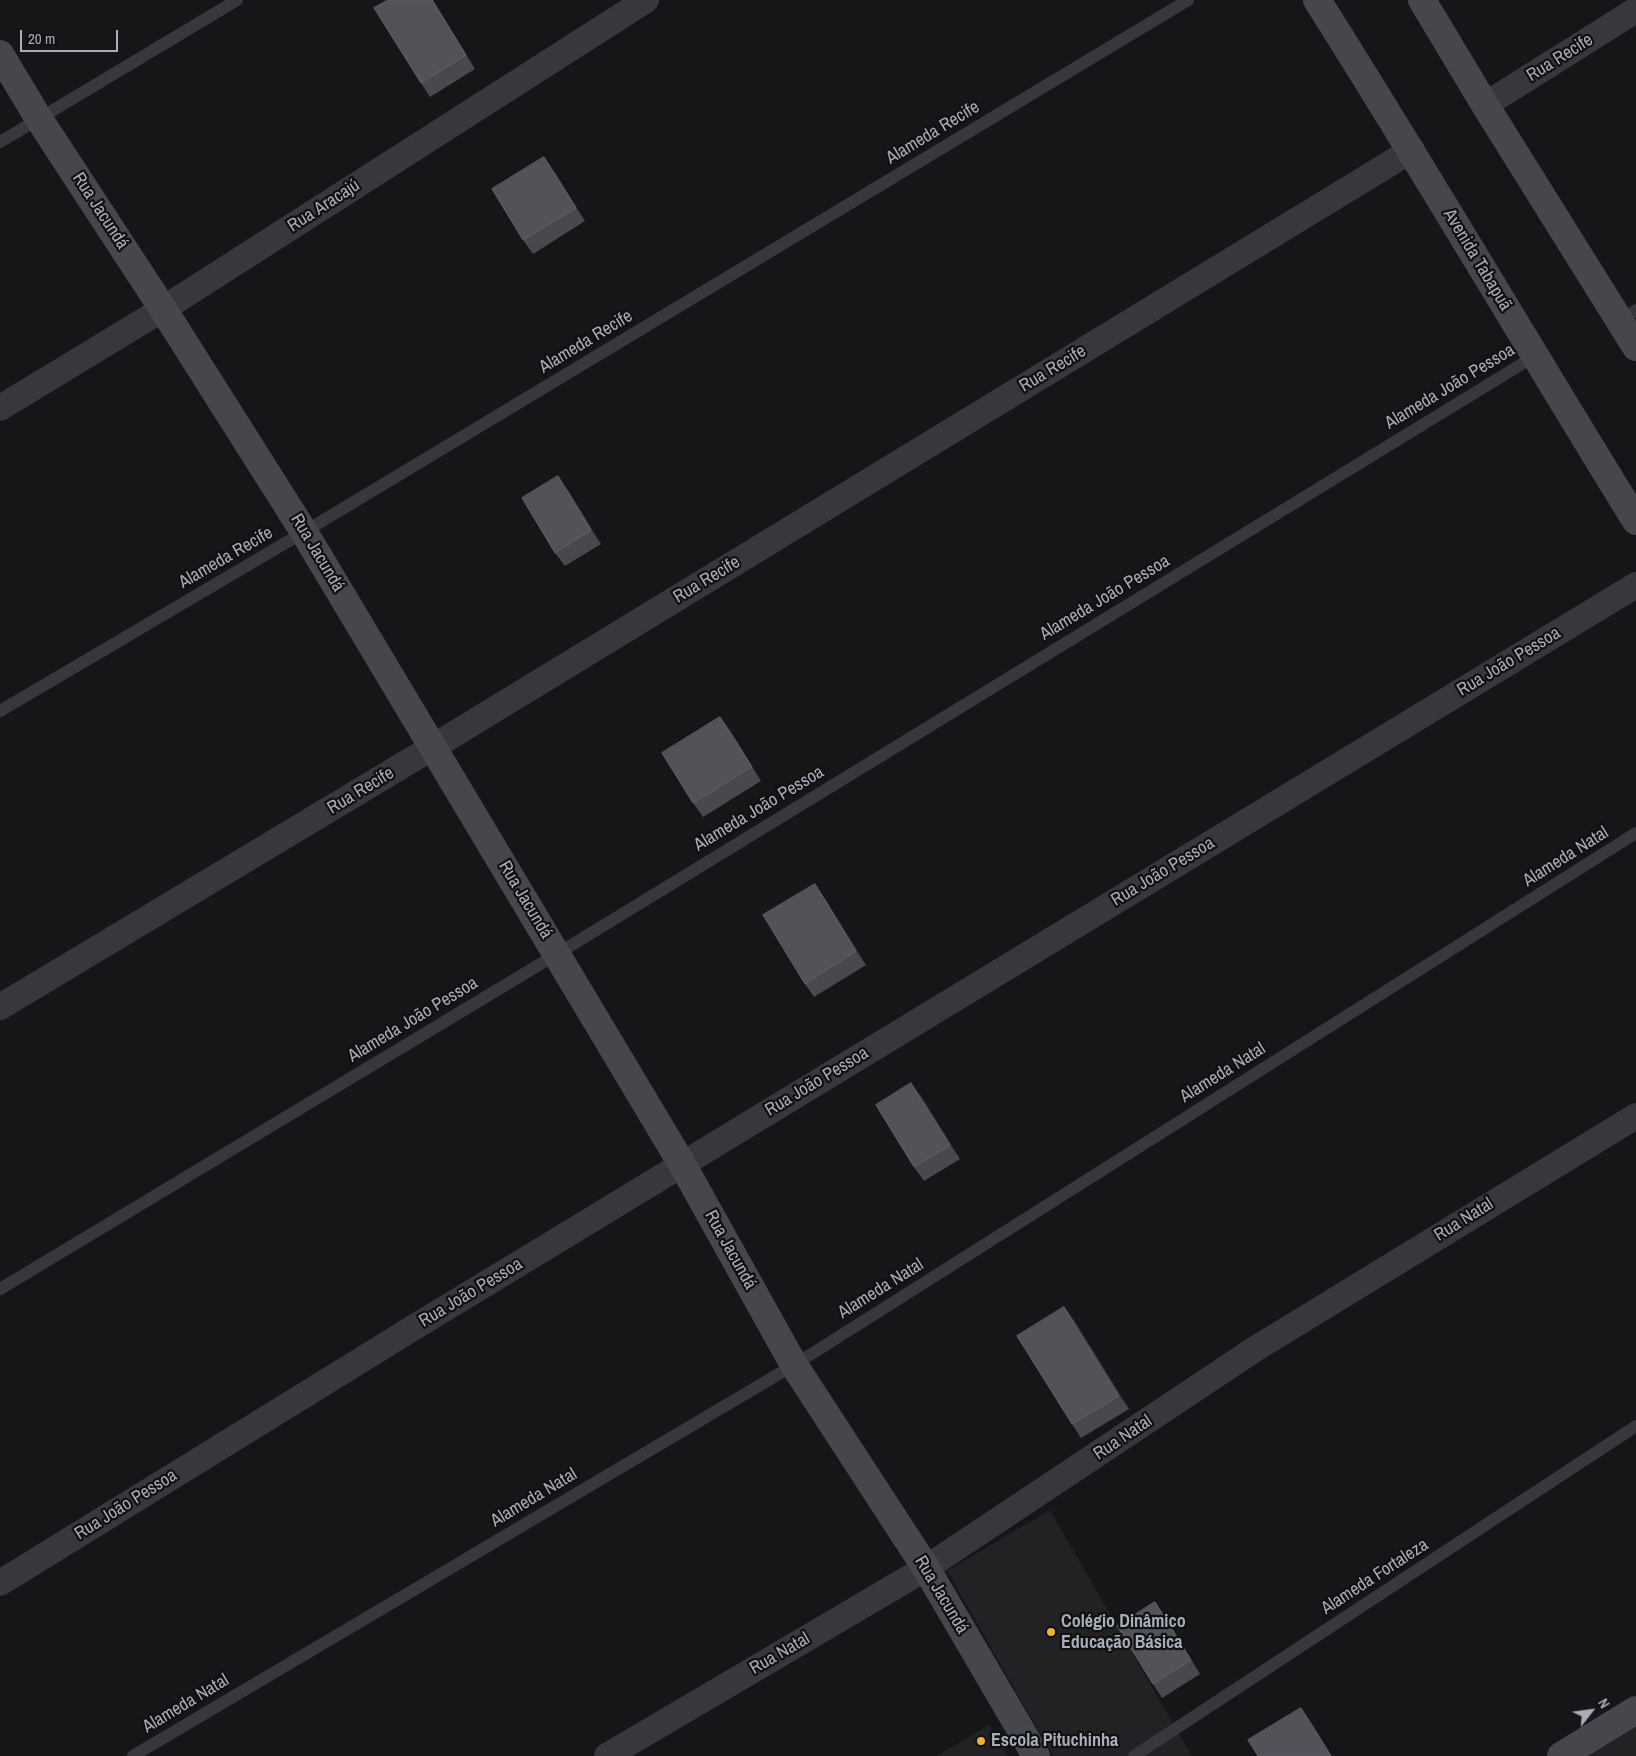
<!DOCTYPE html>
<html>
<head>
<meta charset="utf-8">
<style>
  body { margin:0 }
  #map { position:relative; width:1636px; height:1756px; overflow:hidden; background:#161618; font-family:"Archivo Narrow",sans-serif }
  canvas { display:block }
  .north { position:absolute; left:1566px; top:1686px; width:50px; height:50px; -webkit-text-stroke:4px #111113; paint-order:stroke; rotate:60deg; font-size:14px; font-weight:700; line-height:20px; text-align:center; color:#a8adb8 }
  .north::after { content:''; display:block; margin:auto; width:18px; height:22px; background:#a8adb8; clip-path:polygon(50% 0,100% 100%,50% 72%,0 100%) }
  .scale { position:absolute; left:20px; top:30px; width:98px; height:22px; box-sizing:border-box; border:2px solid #a8adb8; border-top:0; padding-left:6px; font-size:15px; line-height:18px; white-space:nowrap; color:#a8adb8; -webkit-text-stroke:4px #111113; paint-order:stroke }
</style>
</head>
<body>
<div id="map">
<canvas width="1636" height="1756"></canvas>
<div class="north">N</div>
<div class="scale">20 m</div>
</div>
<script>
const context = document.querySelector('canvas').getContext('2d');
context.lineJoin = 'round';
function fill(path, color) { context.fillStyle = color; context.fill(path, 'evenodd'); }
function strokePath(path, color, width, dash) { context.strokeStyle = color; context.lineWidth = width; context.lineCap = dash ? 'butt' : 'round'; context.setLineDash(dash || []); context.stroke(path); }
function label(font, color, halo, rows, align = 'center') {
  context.font = font + ' "Archivo Narrow",sans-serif'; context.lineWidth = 4.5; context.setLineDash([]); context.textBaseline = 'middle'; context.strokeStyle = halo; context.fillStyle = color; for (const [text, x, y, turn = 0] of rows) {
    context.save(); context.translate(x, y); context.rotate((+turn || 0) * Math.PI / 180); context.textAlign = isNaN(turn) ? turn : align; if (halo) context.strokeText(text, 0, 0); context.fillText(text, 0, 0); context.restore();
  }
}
const built = new Path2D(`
  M1050,1510L1192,1756H1053L947,1571Z
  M1636,1715V1756H1568Z
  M989,1725L1008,1756H936Z`);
const lane = new Path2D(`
  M0,142L237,0
  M1620,321L1636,310
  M0,711L304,532L1188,0
  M0,1289L557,954L1535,356
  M133,1756L794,1365L1636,833
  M1134,1756L1636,1426`);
const street = new Path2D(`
  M1485,105L1636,10
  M0,408L163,309L646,0
  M0,1007L433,747L1412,150
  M0,1583L413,1328L1636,585
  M607,1756L926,1568L1255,1349L1636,1116`);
const secondary = new Path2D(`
  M1317,0C1426,172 1529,348 1636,521
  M1422,0L1485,105L1636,347
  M0,54L39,119L163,309L304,532L682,1164L794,1365L926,1568L1036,1756
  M1561,1756L1636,1710`);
const wall = new Path2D(`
  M388,0H433L475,69L430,97L421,83Z
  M554,171L585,221L533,254L523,240Z
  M568,490L601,544L565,566L555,553Z
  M720,717L730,730L761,781L703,817L693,803Z
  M824,897L866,965L814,997L805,984Z
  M921,1096L960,1159L924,1181L914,1167Z
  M1064,1307L1074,1320L1129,1409L1081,1438L1072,1424Z
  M1165,1616L1200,1674L1162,1698L1153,1684Z`);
const shadedWall = new Path2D(`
  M432,0H433L475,69L466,55Z
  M544,157L554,171L585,221L576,208Z
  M558,476L568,490L601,544L591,530Z
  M720,717L730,730L761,781L752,767Z
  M815,884L824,897L866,965L856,951Z
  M911,1083L921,1096L960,1159L950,1145Z
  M1064,1307L1074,1320L1129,1409L1119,1396Z
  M1155,1602L1165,1616L1200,1674L1191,1660Z
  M1301,1708L1311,1722L1332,1756H1331Z`);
const building = new Path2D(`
  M388,0H432L466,55L421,83L374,8Z
  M544,157L576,208L523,240L492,189Z
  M558,476L591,530L555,553L522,498Z
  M720,717L752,767L693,803L662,753Z
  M815,884L856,951L805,984L763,915Z
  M911,1083L950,1145L914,1167L876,1105Z
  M1064,1307L1119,1396L1072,1424L1017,1336Z
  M1155,1602L1191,1660L1153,1684L1117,1626Z
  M1301,1708L1331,1756H1258L1248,1740Z`);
const markers = [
  [1051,1632,5,"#f2b134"],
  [981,1741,5,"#f2b134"]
];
const streetNames = [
  ["Rua Recife",1560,58,-32],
  ["Alameda Recife",933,133,-31],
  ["Rua Aracajú",324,206,-33],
  ["Rua Jacundá",100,211,57],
  ["Avenida Tabapuã",1477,260,59],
  ["Alameda Recife",586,342,-31],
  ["Rua Recife",1053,369,-31],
  ["Alameda João Pessoa",1450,387,-31],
  ["Rua Jacundá",317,553,59],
  ["Alameda Recife",226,558,-30],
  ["Rua Recife",707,580,-31],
  ["Alameda João Pessoa",1105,598,-31],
  ["Rua João Pessoa",1509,662,-31],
  ["Rua Recife",361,791,-31],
  ["Alameda João Pessoa",759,809,-31],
  ["Alameda Natal",1566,857,-32],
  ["Rua João Pessoa",1163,872,-31],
  ["Rua Jacundá",525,900,59],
  ["Alameda João Pessoa",413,1020,-31],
  ["Alameda Natal",1223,1073,-32],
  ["Rua João Pessoa",817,1082,-31],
  ["Rua Natal",1464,1220,-32],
  ["Rua Jacundá",730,1250,61],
  ["Alameda Natal",881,1289,-32],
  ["Rua João Pessoa",471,1293,-31],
  ["Rua Natal",1123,1438,-34],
  ["Alameda Natal",534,1498,-31],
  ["Rua João Pessoa",126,1505,-32],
  ["Alameda Fortaleza",1375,1577,-33],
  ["Rua Jacundá",941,1595,59],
  ["Rua Natal",780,1654,-30],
  ["Alameda Natal",186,1704,-31]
];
const poiNames = [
  ["Colégio Dinâmico",1061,1622],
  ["Educação Básica",1061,1643],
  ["Escola Pituchinha",991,1741]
];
fill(built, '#222225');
strokePath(lane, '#37383d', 12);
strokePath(street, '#37383d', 26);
strokePath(secondary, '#45474d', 28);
fill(wall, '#47494d');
fill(shadedWall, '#2f3033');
fill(building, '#525359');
strokePath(building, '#5f6168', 1);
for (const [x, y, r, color] of markers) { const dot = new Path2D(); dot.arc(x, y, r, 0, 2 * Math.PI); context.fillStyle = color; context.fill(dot); strokePath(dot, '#111113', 2); }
label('18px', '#a8adb8', '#111113', streetNames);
label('bold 18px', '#a8adb8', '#111113', poiNames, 'left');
</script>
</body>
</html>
